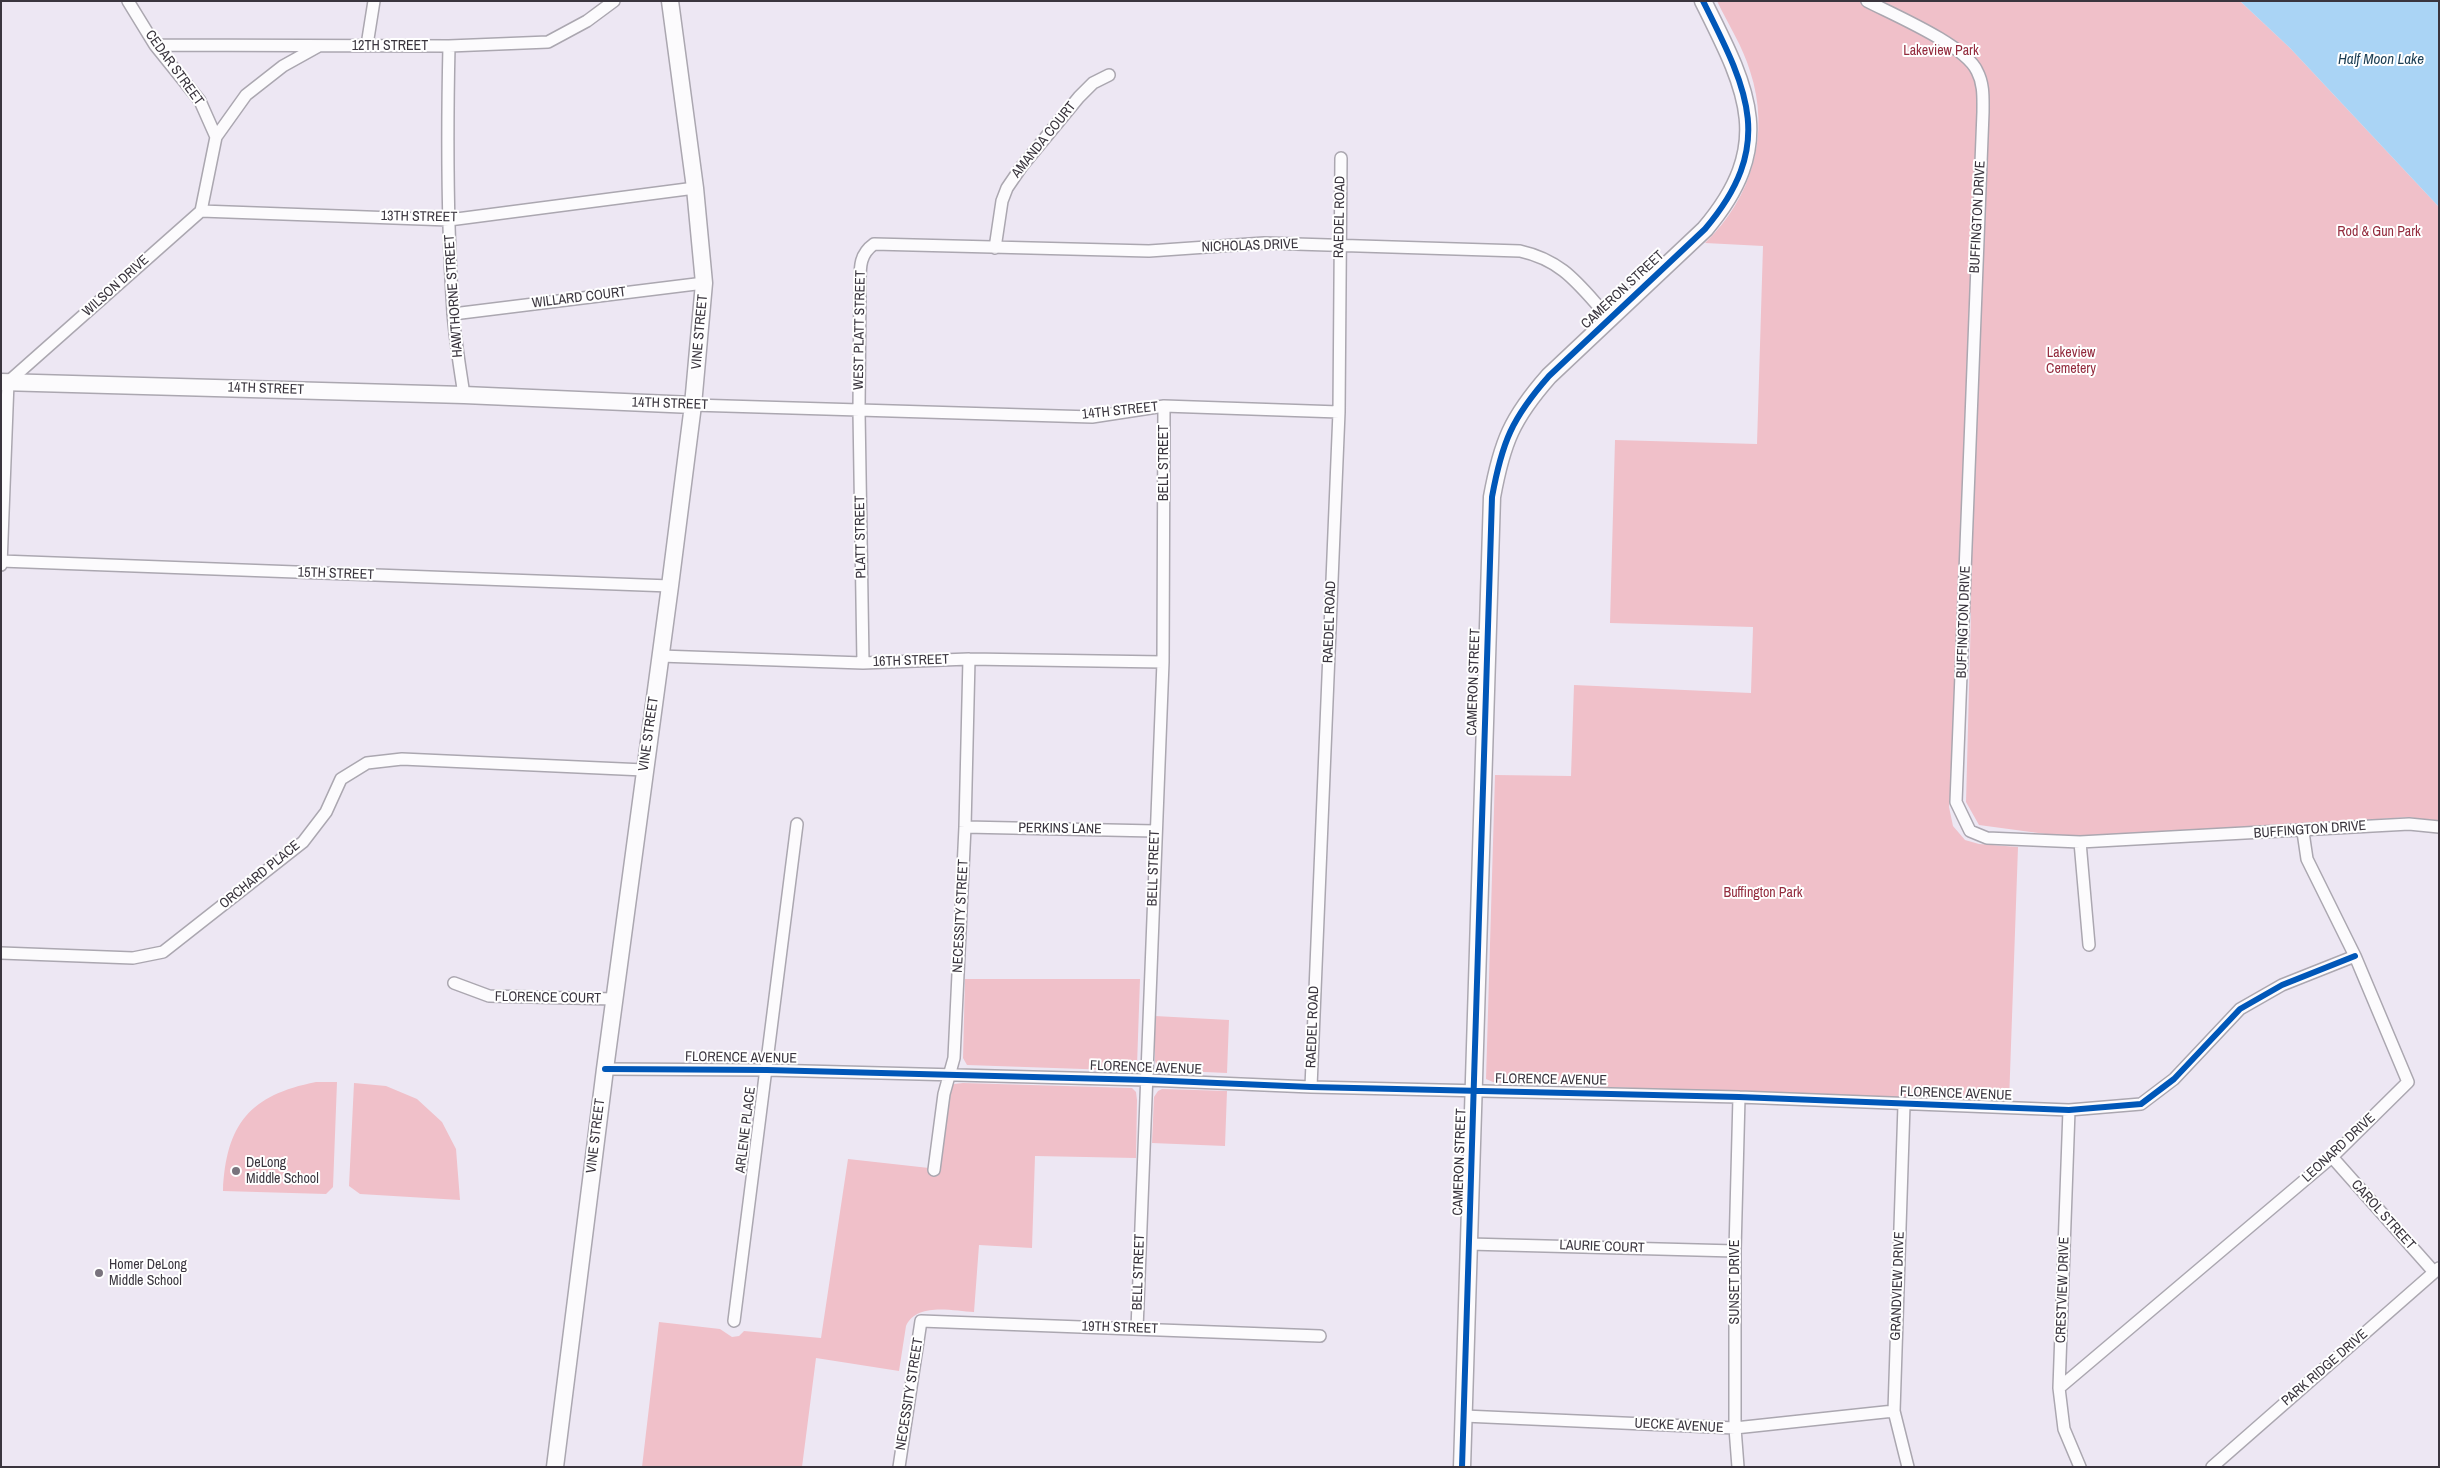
<!DOCTYPE html>
<html>
<head>
<meta charset="utf-8">
<style>
  body { margin:0 }
  #map { position:relative; width:2440px; height:1468px; overflow:hidden; background:#ede7f3; font-family:"Archivo Narrow",sans-serif }
  canvas { display:block }
  .frame { position:absolute; inset:0; border:2px solid #3a353e; pointer-events:none }
</style>
</head>
<body>
<div id="map">
<canvas width="2440" height="1468"></canvas>
<div class="frame"></div>
</div>
<script>
const context = document.querySelector('canvas').getContext('2d');
context.lineJoin = 'round';
function fill(path, color) { context.fillStyle = color; context.fill(path, 'evenodd'); }
function strokePath(path, color, width, dash) { context.strokeStyle = color; context.lineWidth = width; context.lineCap = dash ? 'butt' : 'round'; context.setLineDash(dash || []); context.stroke(path); }
function label(font, color, halo, rows, align = 'center') {
  context.font = font + ' "Archivo Narrow",sans-serif'; context.lineWidth = 4; context.setLineDash([]); context.textBaseline = 'middle'; context.strokeStyle = halo; context.fillStyle = color; for (const [text, x, y, turn = 0] of rows) {
    context.save(); context.translate(x, y); context.rotate((+turn || 0) * Math.PI / 180); context.textAlign = isNaN(turn) ? turn : align; if (halo) context.strokeText(text, 0, 0); context.fillText(text, 0, 0); context.restore();
  }
}
const green = new Path2D(`
  M1717,1H2240L2290,48L2439,207V822L2409,817L2117,836L2053,835L1979,825L1966,802L1971,613L1962,608L1959,699L1949,807L1953,826L1965,840L1979,844L2018,847L2009,1102L1501,1083L1493,1082L1486,1079L1495,775L1571,776L1574,685L1751,693L1753,627L1610,623L1615,440L1757,444L1763,246L1705,243C1752,198 1771,134 1750,71C1743,47 1728,24 1717,1Z
  M965,979H1140L1137,1066L1129,1070H1112L967,1065L963,1058Z
  M1155,1016L1229,1020L1227,1073L1159,1070L1155,1061Z
  M316,1082H337L333,1187L326,1194L223,1191C226,1124 250,1095 316,1082Z
  M354,1083L386,1086L417,1099L442,1122L456,1149L460,1200L360,1194L349,1186Z
  M963,1083L1132,1088L1136,1092L1137,1100L1136,1158L1035,1156L1032,1248L979,1245L974,1312C952,1311 917,1302 906,1326L899,1371L816,1358L802,1467H642L659,1322L720,1329L732,1337L739,1336L744,1331L821,1338L848,1159L929,1168L951,1088L954,1084Z
  M1162,1089L1227,1091L1225,1146L1152,1143L1154,1097L1158,1091Z`);
const water = new Path2D(`
  M2240,1H2439V207L2290,48Z`);
const street = new Path2D(`
  M128,1L155,45L200,101L216,137
  M1867,1C1894,15 1965,45 1977,71C1984,84 1983,98 1983,112L1956,802L1970,831L1987,838L2080,842L2409,824L2439,827
  M155,45L449,46L548,42L587,21L614,1
  M367,45L374,1
  M449,46C447,134 447,223 453,312C455,340 460,368 464,395
  M201,211L449,220L695,188
  M995,248L1002,201L1007,188L1022,166L1079,97L1093,83L1109,75
  M453,314L704,283
  M693,405L1092,417L1164,406L1339,412
  M1,561L670,586
  M1,565L8,382L201,211L216,137L246,95L283,66L319,46
  M660,656L863,663L969,659L1163,662
  M863,663L859,411L860,282C860,266 860,254 874,244L1149,251L1264,243L1520,251C1565,261 1580,287 1610,319
  M965,827L1155,831
  M2080,842L2089,945
  M1,953L133,958L163,952L303,842L326,812L341,779L367,763L402,759L644,770
  M454,983L489,996L614,999
  M605,1069L767,1070L1147,1080L1311,1087L1739,1097L2069,1110L2141,1104L2174,1079L2240,1009L2282,985L2355,956
  M1311,1087L1339,412L1341,158
  M1904,1105L1894,1411L1908,1467
  M2069,1110L2059,1388L2064,1429L2080,1467
  M2332,1157L2434,1272
  M934,1170L944,1094L954,1058L965,827L969,659
  M1469,1244L1735,1251
  M734,1321L797,824
  M1137,1329L1163,662L1164,406
  M2059,1388L2332,1157L2408,1082L2355,956L2307,859L2303,832
  M1464,1416L1735,1428L1894,1411
  M899,1467L921,1321L1320,1336
  M1738,1467L1735,1428V1251L1739,1097
  M2212,1467L2439,1268`);
const secondary = new Path2D(`
  M1,382L464,395L693,405
  M555,1467L605,1069L670,586L693,405L704,283L695,188L670,1
  M1462,1467L1492,497C1502,442 1512,418 1549,376L1705,229C1777,144 1747,89 1703,1`);
const cycleway = new Path2D(`
  M605,1069L767,1070L1147,1080L1311,1087L1739,1097L2069,1110L2141,1104L2174,1079L2240,1009L2282,985L2355,956
  M1462,1467L1492,497C1502,442 1512,418 1549,376L1705,229C1777,144 1747,89 1703,1`);
const markers = [
  [236,1171,5,"#79737d"],
  [99,1273,5,"#79737d"]
];
const streetNames = [
  ["12TH STREET",390,46],
  ["CEDAR STREET",174,68,54],
  ["AMANDA COURT",1044,140,-51],
  ["13TH STREET",419,217,1],
  ["RAEDEL ROAD",1340,217,-89],
  ["BUFFINGTON DRIVE",1978,217,-87],
  ["NICHOLAS DRIVE",1250,246,-2],
  ["WILSON DRIVE",116,286,-42],
  ["CAMERON STREET",1623,290,-43],
  ["HAWTHORNE STREET",454,296,-94],
  ["WILLARD COURT",579,298,-7],
  ["WEST PLATT STREET",860,330,-89],
  ["VINE STREET",700,332,-85],
  ["14TH STREET",266,389,2],
  ["14TH STREET",670,404,2],
  ["14TH STREET",1120,411,-6],
  ["BELL STREET",1164,463,-90],
  ["PLATT STREET",861,537,-91],
  ["15TH STREET",336,574,2],
  ["RAEDEL ROAD",1330,622,-88],
  ["BUFFINGTON DRIVE",1964,622,-88],
  ["16TH STREET",911,661,-2],
  ["CAMERON STREET",1474,682,-88],
  ["VINE STREET",649,734,-82],
  ["PERKINS LANE",1060,829,1],
  ["BUFFINGTON DRIVE",2310,830,-4],
  ["BELL STREET",1154,868,-88],
  ["ORCHARD PLACE",260,875,-39],
  ["NECESSITY STREET",961,916,-87],
  ["FLORENCE COURT",548,998,1],
  ["RAEDEL ROAD",1313,1027,-88],
  ["FLORENCE AVENUE",741,1058,1],
  ["FLORENCE AVENUE",1146,1068,2],
  ["FLORENCE AVENUE",1551,1080,1],
  ["FLORENCE AVENUE",1956,1094,2],
  ["ARLENE PLACE",746,1130,-83],
  ["VINE STREET",596,1136,-83],
  ["LEONARD DRIVE",2339,1148,-43],
  ["CAMERON STREET",1460,1162,-88],
  ["CAROL STREET",2383,1215,48],
  ["LAURIE COURT",1602,1247,2],
  ["BELL STREET",1139,1272,-88],
  ["SUNSET DRIVE",1735,1282,-90],
  ["GRANDVIEW DRIVE",1898,1286,-88],
  ["CRESTVIEW DRIVE",2063,1290,-88],
  ["19TH STREET",1120,1328,2],
  ["PARK RIDGE DRIVE",2325,1368,-41],
  ["NECESSITY STREET",910,1394,-81],
  ["UECKE AVENUE",1679,1426,3]
];
const parkNames = [
  ["Lakeview Park",1941,51],
  ["Rod & Gun Park",2379,232],
  ["Lakeview",2071,353],
  ["Cemetery",2071,369],
  ["Buffington Park",1763,893]
];
const poiNames = [
  ["DeLong",246,1163],
  ["Middle School",246,1179],
  ["Homer DeLong",109,1265],
  ["Middle School",109,1281]
];
const waterNames = [
  ["Half Moon Lake",2381,60]
];
fill(green, '#f0c0c9');
fill(water, '#aad4f5');
strokePath(street, '#aba7b0', 14);
strokePath(secondary, '#aba7b0', 19);
strokePath(street, '#fcfbfd', 11);
strokePath(secondary, '#fcfbfd', 16);
strokePath(cycleway, '#0057b8', 6);
for (const [x, y, r, color] of markers) { const dot = new Path2D(); dot.arc(x, y, r, 0, 2 * Math.PI); context.fillStyle = color; context.fill(dot); strokePath(dot, '#fff', 2); }
label('14px', '#3a353e', '#fff', streetNames);
label('14px', '#932b3d', '#fff', parkNames);
label('14px', '#3a353e', '#fff', poiNames, 'left');
label('italic 15px', '#1b3e54', '#fff', waterNames);
</script>
</body>
</html>
